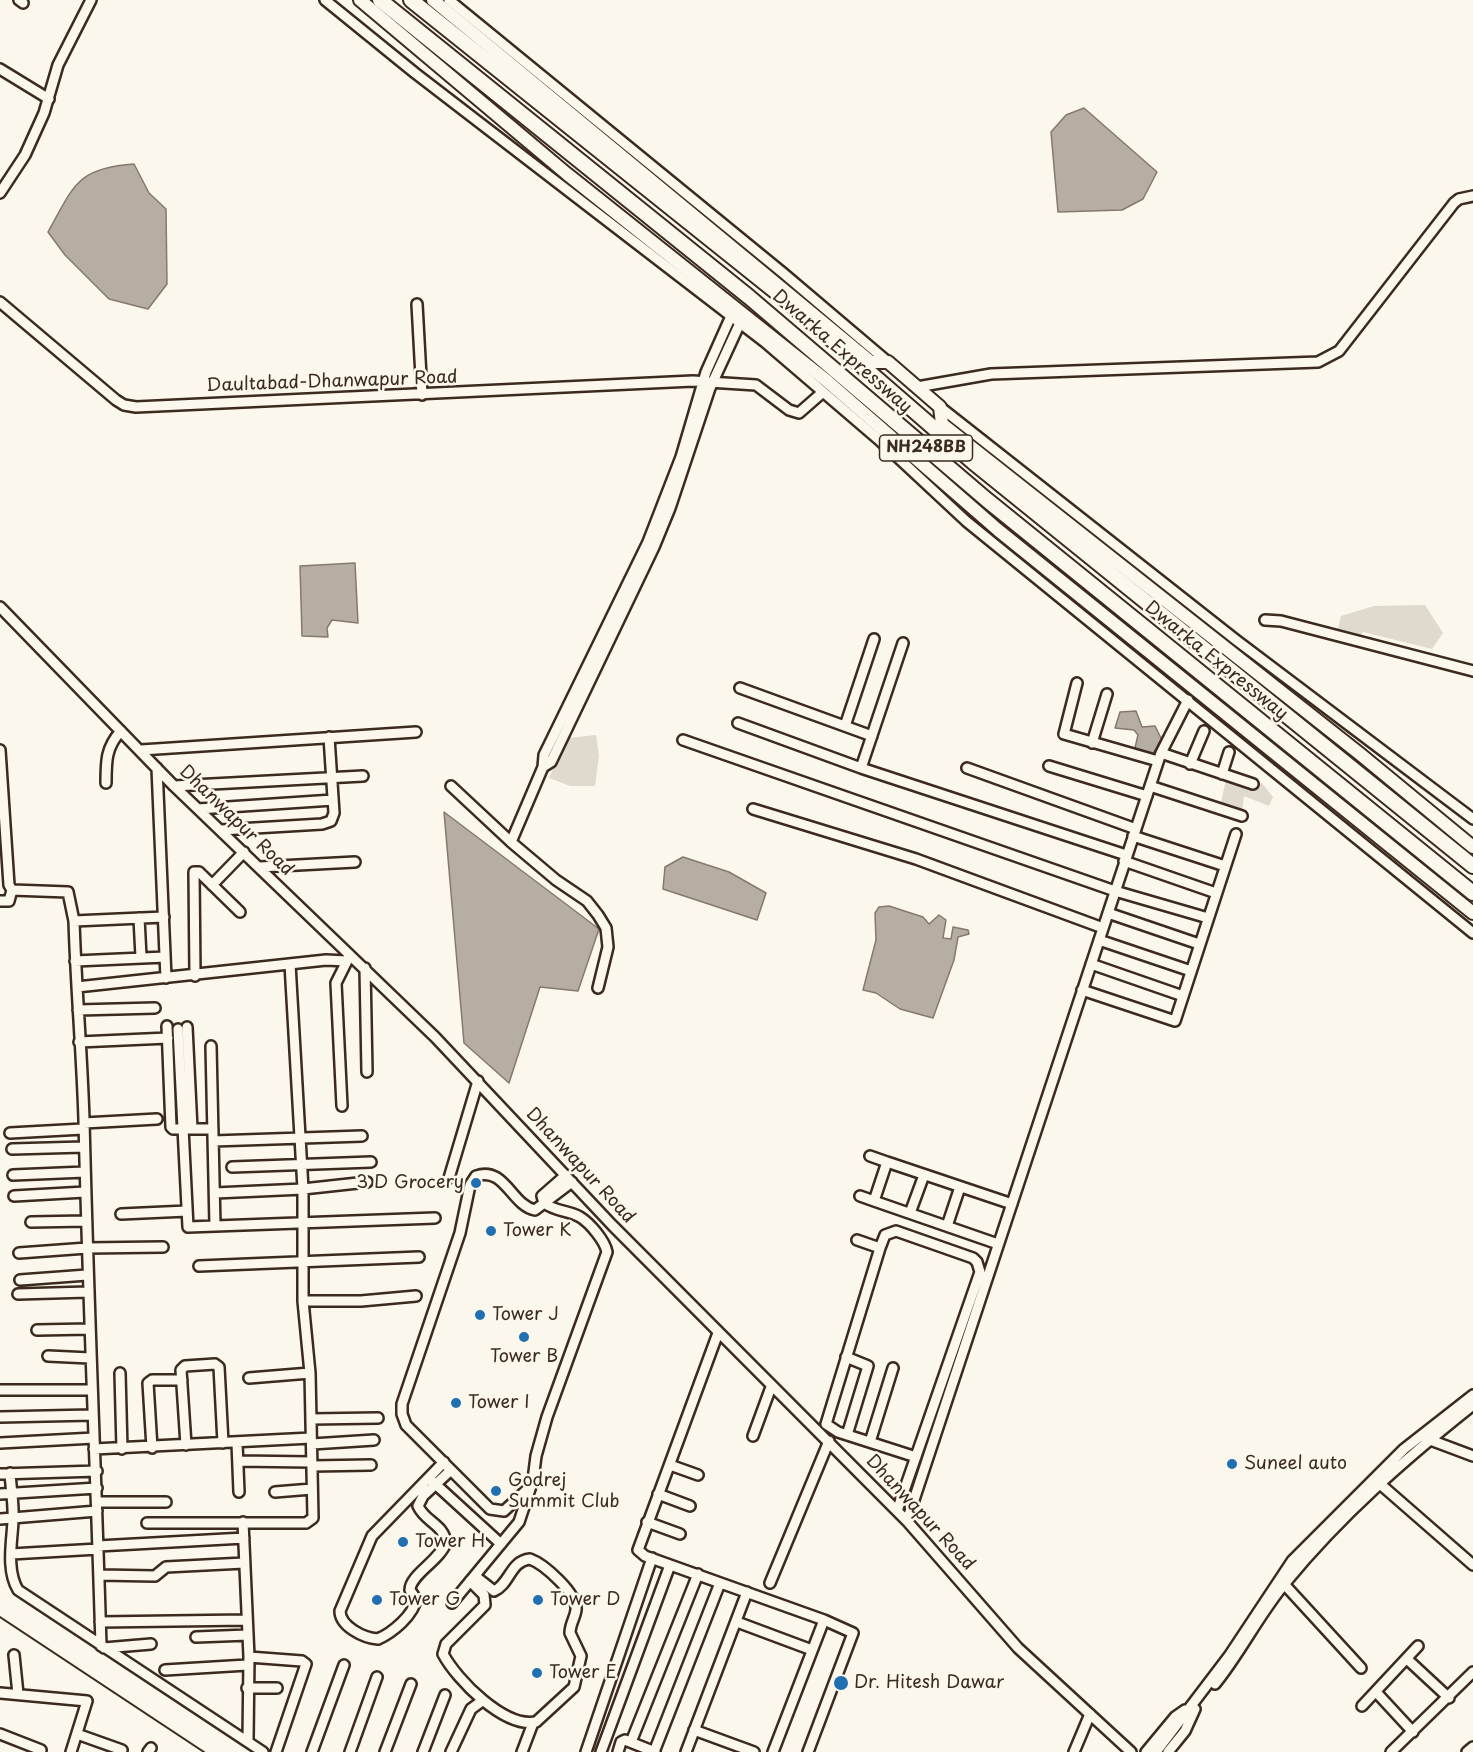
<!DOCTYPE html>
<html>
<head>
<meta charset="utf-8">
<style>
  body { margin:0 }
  canvas { display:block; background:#fbf7ec }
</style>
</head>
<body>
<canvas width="1473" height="1752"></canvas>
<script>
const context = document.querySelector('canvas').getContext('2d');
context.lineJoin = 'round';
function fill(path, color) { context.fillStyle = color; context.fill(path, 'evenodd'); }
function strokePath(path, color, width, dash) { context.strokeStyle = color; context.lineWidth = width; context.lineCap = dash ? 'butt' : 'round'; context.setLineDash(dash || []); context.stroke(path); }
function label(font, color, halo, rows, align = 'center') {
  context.font = font + ' "Playpen Sans",sans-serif'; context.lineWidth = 5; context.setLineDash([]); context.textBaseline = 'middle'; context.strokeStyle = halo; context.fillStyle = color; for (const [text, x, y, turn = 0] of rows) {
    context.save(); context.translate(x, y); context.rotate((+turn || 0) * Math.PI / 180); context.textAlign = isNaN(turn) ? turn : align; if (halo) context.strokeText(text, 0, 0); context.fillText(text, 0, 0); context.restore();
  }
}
const green = new Path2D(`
  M1425,605L1443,633L1432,649L1363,632L1358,640L1337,632L1341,616L1374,606Z
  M596,735L599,755L595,786H570L549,778L568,738Z
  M1232,779L1255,786L1262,783L1273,797L1269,806L1244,796L1241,821L1219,811L1226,780Z`);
const water = new Path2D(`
  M1084,108L1157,172L1143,199L1122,210L1058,212L1051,132L1066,115Z
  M134,164L149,193L166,209L167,284L148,309L109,299L65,255L48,232C74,186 76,168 134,164Z
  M355,563L358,623L332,620L327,628L328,637L302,636L300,566Z
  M1136,711L1142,727L1155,726L1162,740L1150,758L1134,752L1138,735L1134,730L1115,728L1120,712Z
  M444,812L599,929L578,991L540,987L509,1083L464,1043Z
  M683,857L729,872L766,893L757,920L663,889L665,867Z
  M889,906L923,917L929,924L939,915L946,920L943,938L951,939L953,927L968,930L969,934L958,937L954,960L933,1018L900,1009L876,993L863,990L876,940L875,913L879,907Z`);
const minor = new Path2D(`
  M19,0L23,3
  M325,0L415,73L766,343L878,439L966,521L1473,933
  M449,0L783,273L888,362
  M0,69L49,99
  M0,193L25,155L44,113L58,65L91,0
  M0,302L116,400L124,405L136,407L693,381L756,385L789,410L799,413L823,392
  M417,304L422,395
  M917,387L991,374L1318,362L1339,351L1454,203L1459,199L1473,196
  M940,407L1236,640L1473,819
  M0,607L174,786L435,1037L612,1225L907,1521L1018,1648L1131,1752
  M1265,620L1281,621L1473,671
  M1077,683L1064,734L1158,761
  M740,688L872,736
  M738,723L861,768L1126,855
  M845,726L874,639
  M683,740L1115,891L1208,918
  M1092,743L1107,694
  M0,750L9,885L12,890L68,892L74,921C76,987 82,1054 84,1120C88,1296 96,1471 101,1646
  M141,750L416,732
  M1161,753L1253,784
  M1190,764L1204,731
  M1049,766L1147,796
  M543,767L551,762L654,547L670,508L710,388L740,323
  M157,768L166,978
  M861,768L903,643
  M967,768L1136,829
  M1222,774L1229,752
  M106,783C106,761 106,747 121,731
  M174,786L363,776
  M451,786L511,842L556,880L587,901L598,915L606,928L608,947L598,988
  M1150,786L1242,816
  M198,809L333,800
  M753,809L916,859L1103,928
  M221,830L322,824L331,821L334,813L329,737
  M1133,836L1225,866
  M511,842L543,767L544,755L648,542L681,457L706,372L731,316
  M1124,861L1216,893
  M260,867L355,862
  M212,885L244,852
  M0,901H9L12,890
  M1108,913L1199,944
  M139,918L141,957
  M74,921L164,917
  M1099,940L1191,971
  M75,961L165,957
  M1091,964L1183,996
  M365,968L367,1072
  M195,976L194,872H199L240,912
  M77,987L326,960L347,961
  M1082,990L1175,1021L1236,834
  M78,1010L155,1008
  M167,1026L171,1127L173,1129H213
  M187,1027L192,1129
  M178,1029L188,1227L435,1218
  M79,1042L168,1038
  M211,1046L215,1226
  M342,1106L336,983L349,957
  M84,1123L157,1119
  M10,1133L83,1129
  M213,1141L362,1136
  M12,1149L84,1147
  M870,1156L887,1162
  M232,1167L371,1162
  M13,1175L85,1172
  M449,1178L478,1081
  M215,1193L303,1189L367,1182
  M14,1196L85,1192
  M860,1196L874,1201
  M544,1203L542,1196L566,1175
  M910,1213L924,1175
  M121,1214L187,1211
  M31,1222L86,1221
  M947,1226L960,1187
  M857,1240L880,1248L826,1424L838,1432L916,1457
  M998,1244L874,1201L887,1162L1012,1204
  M880,1248L885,1235L896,1231L973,1258L977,1262L980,1272L897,1511
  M19,1253L87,1248L163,1247
  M199,1266L419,1257
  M20,1280L87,1275
  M18,1294L88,1292
  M303,1301H361L416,1296
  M37,1330L89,1329
  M718,1333L638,1550L645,1556L824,1620L853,1633L808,1752
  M48,1356L90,1358
  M846,1357L868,1366L847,1435
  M120,1373L122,1449
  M249,1378L310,1373
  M0,1390H92
  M0,1417L92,1415
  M311,1419L378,1418
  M753,1436L771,1387
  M1425,1438L1473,1456
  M870,1442L893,1368
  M0,1443L94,1438
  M237,1443L239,1492
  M312,1444L374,1440
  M186,1445L181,1370L185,1366L215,1364L219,1367L223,1443
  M152,1448L148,1383L152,1380H182
  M94,1449L311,1438
  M238,1461L311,1462
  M444,1462L372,1536L340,1611C340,1626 363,1638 378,1639C392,1633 414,1615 416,1599L410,1590C410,1575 439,1561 446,1543C444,1524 425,1522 418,1506L423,1496L451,1470
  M670,1465L698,1475
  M312,1466L371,1465
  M10,1473C11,1489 14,1505 13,1521C12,1542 6,1570 18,1590L263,1752
  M0,1474L97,1471
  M432,1481L501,1544
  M1379,1483L1473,1565
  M531,1486L504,1511L490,1509L406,1425L402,1414V1404L460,1233L470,1185L476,1176C505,1166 511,1205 535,1210L572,1182
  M275,1492L312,1489
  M0,1494L97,1488
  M658,1494L690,1506
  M97,1502H166
  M0,1519L97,1511
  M907,1521L1161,753L1188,700
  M243,1522L249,1657L248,1740
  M647,1522L680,1534
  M147,1523H306L313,1518L310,1373L303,1301V1189L290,964
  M98,1546L244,1538
  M11,1554L98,1549
  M99,1575L155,1576L166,1567L244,1563
  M470,1581L484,1595L485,1605L446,1644L443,1654C457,1680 504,1728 536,1722L574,1687L581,1656L570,1633C570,1624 575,1618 576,1610C578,1594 544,1564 530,1559C510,1561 510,1584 494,1591L475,1576
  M770,1583L829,1441
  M1284,1584L1361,1668
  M452,1603L519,1522L533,1480L536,1456L547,1417L607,1252C605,1241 590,1223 580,1217C568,1210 556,1212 544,1203
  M100,1622L246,1620
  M737,1622L812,1650
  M196,1637L248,1635
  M104,1648L151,1644
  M14,1655L18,1694
  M249,1657L302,1661L306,1664L276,1752
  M1407,1659L1449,1698
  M165,1670L247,1665
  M1215,1684C1241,1652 1259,1614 1286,1582C1341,1515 1405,1459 1473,1405
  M247,1688H277
  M1376,1692L1413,1732
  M0,1693L87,1701L71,1752
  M1362,1706L1418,1646
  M694,1730L754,1752
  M0,1734L41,1750
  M77,1734L122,1750
  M631,1742L698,1574
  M148,1752L151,1748
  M312,1752L344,1665
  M350,1752L377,1677
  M385,1752L411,1684
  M423,1752L445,1695
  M451,1752L471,1709L482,1701
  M522,1752L533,1723
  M586,1752L652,1558
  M601,1752L670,1565
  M618,1752L621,1742L625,1740L655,1752
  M654,1752L720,1583
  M686,1752L747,1592
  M773,1752L824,1620
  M1074,1752L1090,1714
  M1146,1752L1175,1717L1185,1710
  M1156,1752L1229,1656L1292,1561L1404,1449L1473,1395
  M1168,1752L1185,1731L1195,1709
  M1391,1752L1473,1672
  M1467,1752L1473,1747`);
const major = new Path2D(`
  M360,0L567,174L827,381L998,530L1473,913
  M433,0L871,362H888L940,407L942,424L1360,754L1473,847`);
const highway = new Path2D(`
  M380,0L749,297L987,500L1473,893
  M411,0L785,299L973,462L1473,866`);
const rail = new Path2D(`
  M0,1617L204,1752`);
const markers = [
  [476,1183,6,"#1f6fb2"],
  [491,1231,6,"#1f6fb2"],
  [480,1315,6,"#1f6fb2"],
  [524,1337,6,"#1f6fb2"],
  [456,1403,6,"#1f6fb2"],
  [1232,1464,6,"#1f6fb2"],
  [496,1491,6,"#1f6fb2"],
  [403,1542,6,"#1f6fb2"],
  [377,1600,6,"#1f6fb2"],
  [538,1600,6,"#1f6fb2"],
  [537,1673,6,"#1f6fb2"],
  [841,1683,8,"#1f6fb2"]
];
const shields = [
  [926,448,93]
];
const shieldNames = [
  ["NH248BB",926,448]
];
const streetNames = [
  ["Dwarka Expressway",842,352,41],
  ["Daultabad-Dhanwapur Road",332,382,-2],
  ["Dwarka Expressway",1216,661,39],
  ["Dhanwapur Road",236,821,44],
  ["Dhanwapur Road",580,1166,47],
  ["Dhanwapur Road",920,1513,47]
];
const poiNames = [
  ["3 D Grocery",464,1183,"right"],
  ["Tower K",503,1231],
  ["Tower J",492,1315],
  ["Tower B",524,1357,"center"],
  ["Tower I",468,1403],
  ["Suneel auto",1244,1464],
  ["Godrej",508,1481],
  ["Summit Club",508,1502],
  ["Tower H",415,1542],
  ["Tower G",389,1600],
  ["Tower D",550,1600],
  ["Tower E",549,1673],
  ["Dr. Hitesh Dawar",854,1683]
];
fill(green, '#dfd9ce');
fill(water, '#b6aea2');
strokePath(water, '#85796d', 1.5);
strokePath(minor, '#3b2a1e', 14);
strokePath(major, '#3b2a1e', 16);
strokePath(highway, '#3b2a1e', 18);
strokePath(minor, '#fbf7ec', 9);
strokePath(major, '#fbf7ec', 12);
strokePath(highway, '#fbf7ec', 14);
strokePath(rail, '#3b2a1e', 2);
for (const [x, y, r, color] of markers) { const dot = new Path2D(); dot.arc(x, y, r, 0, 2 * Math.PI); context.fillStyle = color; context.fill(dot); strokePath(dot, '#fbf7ec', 2); }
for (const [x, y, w] of shields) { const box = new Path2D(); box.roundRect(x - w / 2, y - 13, w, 26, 4.5); context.fillStyle = '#fbf7ec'; context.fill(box); strokePath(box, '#3b2a1e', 1.5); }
label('bold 16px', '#3b2a1e', null, shieldNames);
label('18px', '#3b2a1e', '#fbf7ec', streetNames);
label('18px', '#3b2a1e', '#fbf7ec', poiNames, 'left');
</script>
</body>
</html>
